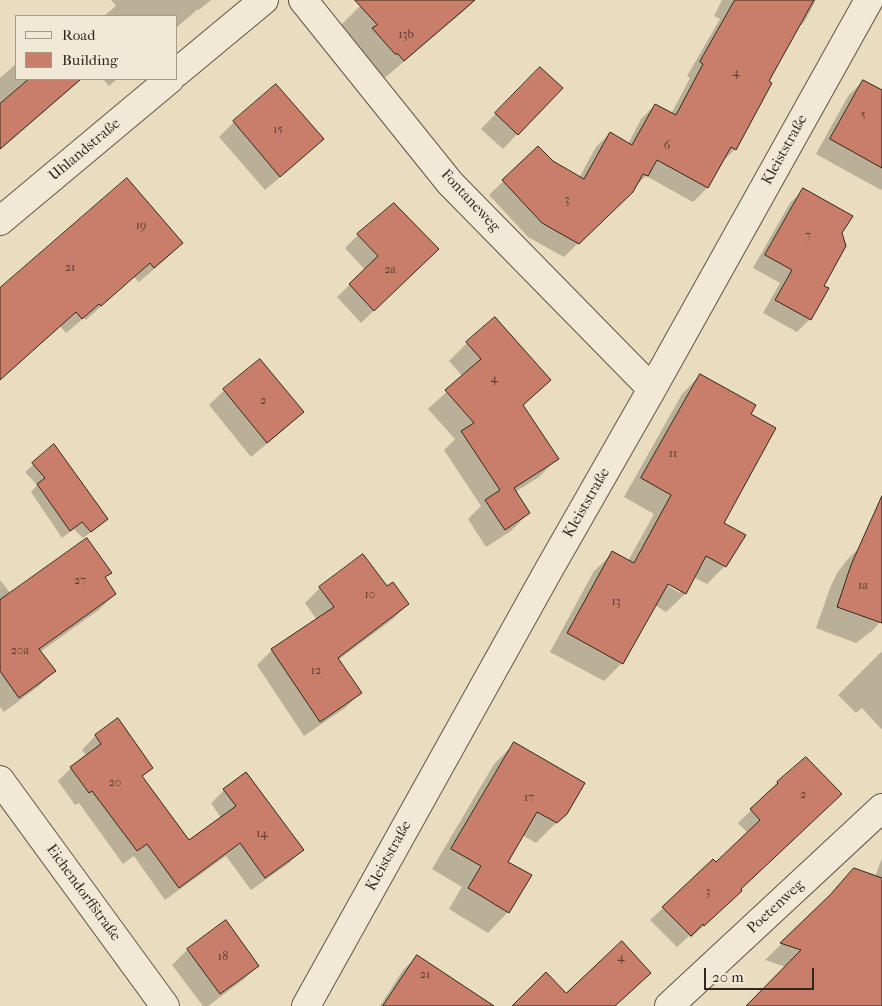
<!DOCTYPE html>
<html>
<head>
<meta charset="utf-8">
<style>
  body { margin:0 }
  #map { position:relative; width:882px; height:1006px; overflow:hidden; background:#e9dcbf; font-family:"IM FELL French Canon",serif }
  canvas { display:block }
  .legend { position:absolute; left:15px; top:15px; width:162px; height:65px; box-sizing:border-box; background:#f1e8d5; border:1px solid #a59b8d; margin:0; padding:6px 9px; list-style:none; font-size:15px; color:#332820 }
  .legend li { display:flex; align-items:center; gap:10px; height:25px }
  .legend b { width:25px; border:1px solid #a59b8d }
  .scale { position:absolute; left:704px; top:968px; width:110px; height:22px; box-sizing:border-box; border:2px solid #332820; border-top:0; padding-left:6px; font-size:15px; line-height:18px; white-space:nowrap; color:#332820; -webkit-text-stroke:4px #f1e8d5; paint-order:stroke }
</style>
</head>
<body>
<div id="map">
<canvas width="882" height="1006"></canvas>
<ul class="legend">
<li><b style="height:6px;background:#f1e8d5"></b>Road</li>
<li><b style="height:14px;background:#c87e68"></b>Building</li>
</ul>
<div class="scale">20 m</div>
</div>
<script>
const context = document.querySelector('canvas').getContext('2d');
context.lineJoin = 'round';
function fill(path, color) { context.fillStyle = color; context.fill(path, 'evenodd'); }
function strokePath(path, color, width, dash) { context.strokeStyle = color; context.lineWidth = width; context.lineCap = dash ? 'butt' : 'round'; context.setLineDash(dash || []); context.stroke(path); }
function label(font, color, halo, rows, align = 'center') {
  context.font = font + ' "IM FELL French Canon",serif'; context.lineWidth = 4.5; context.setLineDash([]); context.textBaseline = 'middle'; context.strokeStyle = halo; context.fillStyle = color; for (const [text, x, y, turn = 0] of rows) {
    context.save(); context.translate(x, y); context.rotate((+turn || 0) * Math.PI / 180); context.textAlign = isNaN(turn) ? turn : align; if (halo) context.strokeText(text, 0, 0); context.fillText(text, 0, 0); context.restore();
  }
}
const shadow = new Path2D(`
  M111,0H211L199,10L198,9L176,28V16H104L116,6Z
  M366,0H475L465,10L381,81L339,27Z
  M722,0H816L805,21L796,30L768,82L735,149L721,163L707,188L693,202L646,176L564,257L528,237L489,195L538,148L552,162L579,178L596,147L610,133L628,144L641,119L655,105L671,114L690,78L687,76L720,19L714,16Z
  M16,64V79H82L0,150V78Z
  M103,79H117L109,86Z
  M863,81L882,92V188L881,190L816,154L848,96Z
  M525,83L517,134L503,149L481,129Z
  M234,122L322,139L307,154L265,190L219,137Z
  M803,190L841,233L810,319L797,332L763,313L780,283L753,268L790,203Z
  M394,205L425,262L361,323L337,297L365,270L345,248L358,235Z
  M182,243L167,258L139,282L134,277L86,320L84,318L66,333L60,326L0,379V289Z
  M467,343L550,380L523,406L557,459L539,477L515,492L529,513L511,531L486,547L468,519L481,506L444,450L455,439L428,409L463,377L449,361Z
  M260,360L302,412L287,427L251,457L209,405L224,390Z
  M700,375L750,415L722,523L725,566L707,584L693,577L685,594L666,612L655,605L622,663L604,681L550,652L594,571L613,553L628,561L654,514L624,497L682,394ZM663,580L680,590V593L662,582Z
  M54,446L99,526L83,538L74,529L62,538L31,492L37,485L25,472Z
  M882,529V620L873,630L856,643L816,628L830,588L837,573L847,560L869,538Z
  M110,573L104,578L115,594L100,609L40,652L54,671L39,686L4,712L0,707V580L11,594Z
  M320,588L408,604L393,619L338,660L360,693L345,708L304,736L257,665L272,650L317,620L305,603Z
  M881,652L882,653V730L862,708L856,713L838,695Z
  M117,720L152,768L141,778L189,842L221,818L211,803L224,790L302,850L289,863L251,890L226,856L165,900L134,856L123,864L79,803L75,805L58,781L71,768L87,756L82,750L95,736Z
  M514,744L566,813L536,843L522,835L506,862L508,912L488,933L449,909L462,887L432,869L494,764Z
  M806,759L739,889L728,903L691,938L689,936L677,947L650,920L713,861L715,864L748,833L738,823L766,796L765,795L778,783Z
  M882,858V1006H747L786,967L765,960L816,910L854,869L875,877Z
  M226,922L258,966L243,980L208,1006H203L172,965L187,950Z
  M417,956L468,1006H380L403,970Z`);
const building = new Path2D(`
  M355,0H475L404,61L398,54H395L372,28L377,25Z
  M735,0H814L769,81L772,83L736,150L731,147L708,188L657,160L648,176L643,174L633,192L579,244L542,223L502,180L538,146L553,161L584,179L610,132L632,145L655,104L676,115L703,64L700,62Z
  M540,67L563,88L518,135L495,113Z
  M29,79H81L0,149V104Z
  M863,80L882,90V168L830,139Z
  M276,84L324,139L280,177L233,121Z
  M127,178L183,243L154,268L150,263L101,306L99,304L82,319L76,312L0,380V288Z
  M803,188L853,216L842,233L846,246L824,286L829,288L811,320L775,300L792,270L765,255Z
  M394,203L439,249L374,311L349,284L378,256L357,234Z
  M495,317L551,380L523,405L559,459L514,488L530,513L505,530L485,500L500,490L461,431L474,423L445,390L481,359L466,342Z
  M260,359L304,412L267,443L223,389Z
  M700,374L756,405L751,414L776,428L724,523L746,535L726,567L706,556L686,594L668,584L623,664L567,633L612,551L634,563L671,495L641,478Z
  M54,444L108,519L91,532L82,522L70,531L37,484L45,478L32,463Z
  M882,496V623L837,607L851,565Z
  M87,538L112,573L105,577L116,594L39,649L56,671L19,698L0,671V600Z
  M363,554L387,586L393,582L409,604L338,658L362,693L320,722L271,649L334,607L319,587Z
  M118,718L153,768L142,776L189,840L236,806L223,789L246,772L304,850L265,878L240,843L179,888L147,844L137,851L92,791L89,793L70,767L101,744L95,735Z
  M514,742L585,783L567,814L557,823L537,812L508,862L532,875L509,913L468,888L481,866L451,849Z
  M806,757L842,794L741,889L742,891L704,926L703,924L691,936L662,907L713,859L716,862L760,820L750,809L778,783L777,782Z
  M854,868L882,878V1006H746L801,950L780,943L830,895Z
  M226,920L259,966L220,994L187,949Z
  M622,941L651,973L615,1006H512L546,972L566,993Z
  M417,955L494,1006H383Z`);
const street = new Path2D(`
  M303,0L450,183L652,389
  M176,73L264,0
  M0,221L170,79
  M0,780L165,1006
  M306,1006L547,573L652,389L869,0
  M669,1006L882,808`);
const numberNames = [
  ["13b",406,35],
  ["4",736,73],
  ["5",863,115],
  ["15",278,130],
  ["6",667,146],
  ["3",567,200],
  ["19",141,226],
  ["7",808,236],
  ["21",70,268],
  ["2a",390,270],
  ["4",494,379],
  ["2",263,401],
  ["11",673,454],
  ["27",80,581],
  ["1a",863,586],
  ["10",370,595],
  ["13",616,602],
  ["20a",20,651],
  ["12",316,671],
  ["20",115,783],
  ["2",803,795],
  ["17",529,798],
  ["14",262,834],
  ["3",708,892],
  ["18",223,957],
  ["4",621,958],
  ["21",425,975]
];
const streetNames = [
  ["Uhlandstraße",85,150,-40],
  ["Kleiststraße",785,150,-61],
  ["Fontaneweg",470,201,47],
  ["Kleiststraße",587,503,-60],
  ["Kleiststraße",389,856,-61],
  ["Eichendorffstraße",83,893,54],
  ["Poetenweg",776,907,-43]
];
fill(shadow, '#0003');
fill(building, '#c87e68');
strokePath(building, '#332820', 1);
strokePath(street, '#605548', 30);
strokePath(street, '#f1e8d5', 28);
label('12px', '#583e32', null, numberNames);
label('15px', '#332820', '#f1e8d5', streetNames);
</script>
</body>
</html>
